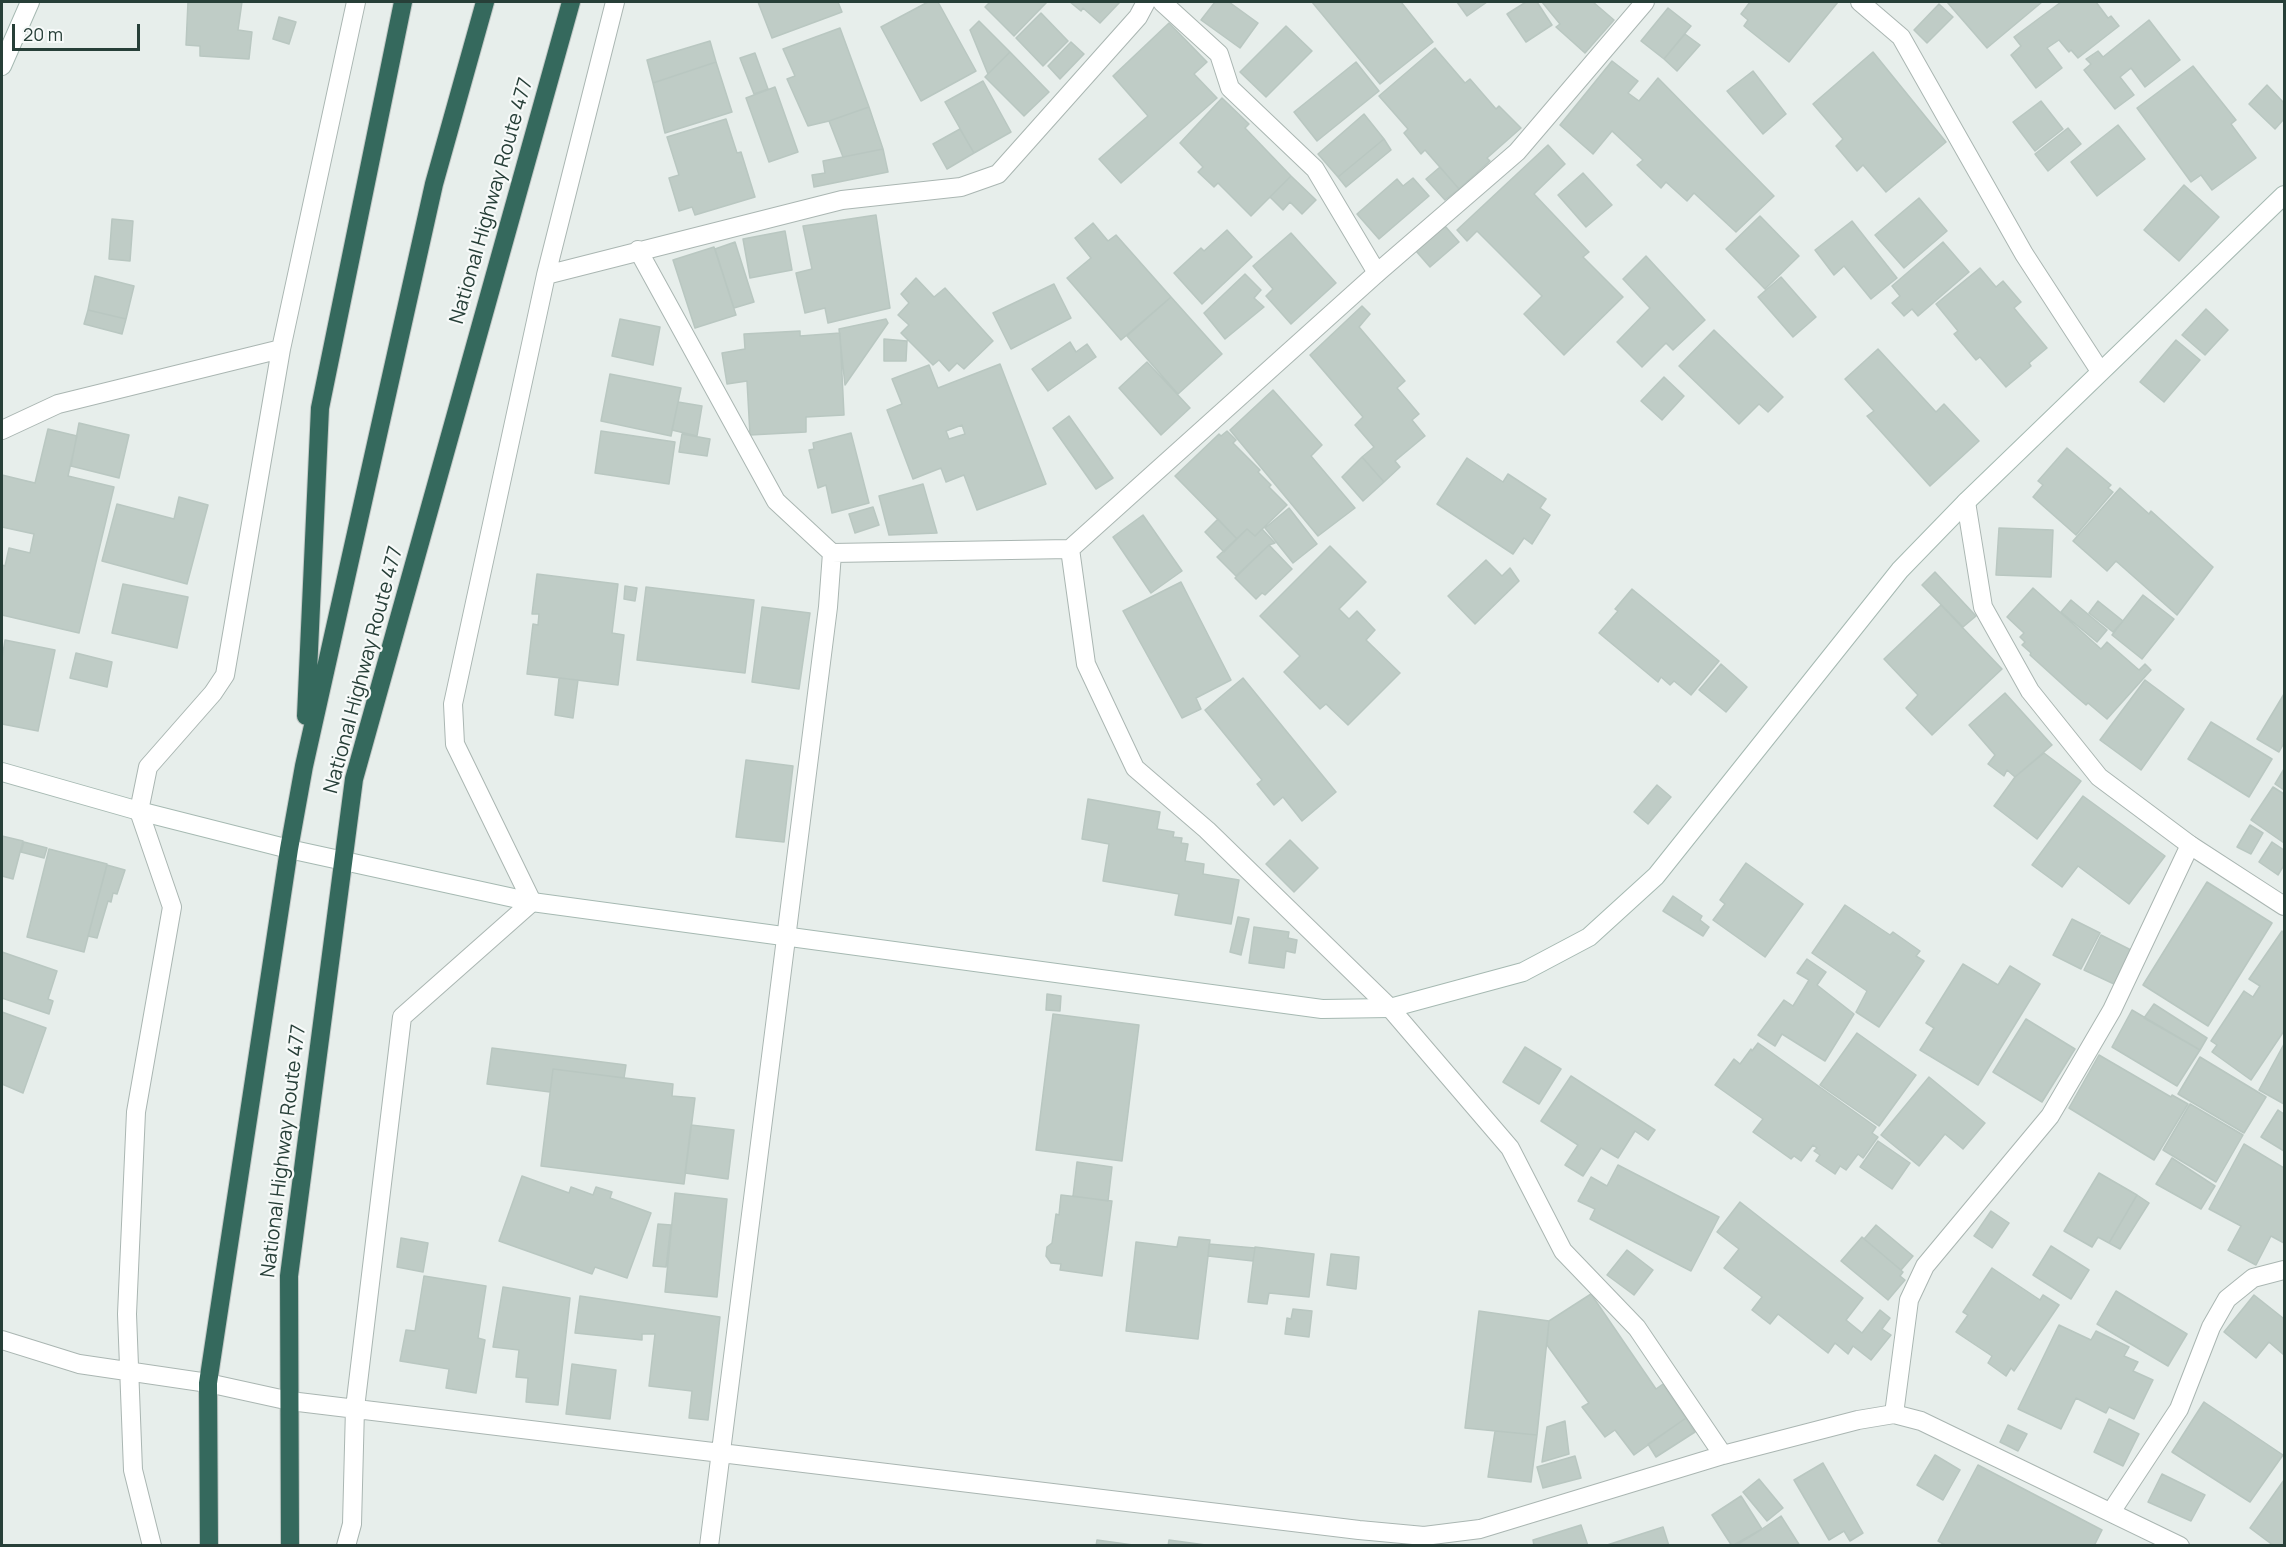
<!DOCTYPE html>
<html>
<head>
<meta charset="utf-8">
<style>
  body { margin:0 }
  #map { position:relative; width:2286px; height:1547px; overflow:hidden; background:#e7eeeb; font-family:Manrope,sans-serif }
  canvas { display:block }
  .frame { position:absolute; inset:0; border:3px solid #273f38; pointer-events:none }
  .scale { position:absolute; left:12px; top:24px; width:128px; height:27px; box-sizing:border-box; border:3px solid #273f38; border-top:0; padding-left:8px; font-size:18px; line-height:21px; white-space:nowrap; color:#273f38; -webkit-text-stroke:4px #f7faf9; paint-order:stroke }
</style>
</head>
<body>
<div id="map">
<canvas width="2286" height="1547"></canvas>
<div class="frame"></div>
<div class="scale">20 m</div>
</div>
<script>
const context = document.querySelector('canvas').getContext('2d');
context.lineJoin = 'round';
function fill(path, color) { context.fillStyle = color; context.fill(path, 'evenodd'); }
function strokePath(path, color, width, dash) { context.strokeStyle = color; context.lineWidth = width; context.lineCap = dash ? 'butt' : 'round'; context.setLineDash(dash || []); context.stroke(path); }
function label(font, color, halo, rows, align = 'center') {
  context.font = font + ' Manrope,sans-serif'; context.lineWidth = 4.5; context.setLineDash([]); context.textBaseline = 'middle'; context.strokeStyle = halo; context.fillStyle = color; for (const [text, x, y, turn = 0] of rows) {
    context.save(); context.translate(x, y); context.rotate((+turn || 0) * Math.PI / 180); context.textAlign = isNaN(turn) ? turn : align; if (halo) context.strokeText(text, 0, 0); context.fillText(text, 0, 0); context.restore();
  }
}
const building = new Path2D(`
  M188,2H242L238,30L252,32L249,59L200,56V46L186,45Z
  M758,2H838L842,12L772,38Z
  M928,2H938L976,71L921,101L881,27Z
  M990,2H1047L1014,36L985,7Z
  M1070,2H1120L1100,23L1083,8L1081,11Z
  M1215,2H1229L1258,23L1240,48L1201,20Z
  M1312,2H1401L1433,42L1380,84Z
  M1457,2H1487L1467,16Z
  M1526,2H1537L1552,25L1526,42L1507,14Z
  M1542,2H1593L1614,20L1585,53L1556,27L1560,24Z
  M1750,2H1838L1789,62L1744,26L1748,20L1741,14Z
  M1947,2H2042L1987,48Z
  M2061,2H2096L2108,18L2111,16L2119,26L2078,58L2071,50L2069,52L2059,40L2047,48L2062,68L2036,88L2011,55L2021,46L2014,37Z
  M1939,4L1953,17L1927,43L1914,30Z
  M1668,8L1691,26L1664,59L1641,41Z
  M1041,13L1068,41L1043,66L1016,38Z
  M279,17L296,22L289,44L273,39Z
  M2149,20L2180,60L2145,87L2131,68L2120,77L2134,95L2115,109L2084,70L2091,64L2086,59L2098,51L2103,57Z
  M979,21L1010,52L988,74L970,30Z
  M1169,23L1207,62L1194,74L1217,98L1121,183L1099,159L1148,116L1113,76Z
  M1286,26L1312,51L1266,97L1240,72Z
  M840,28L869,107L829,121L808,126L787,79L795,76L783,49Z
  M1685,34L1700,45L1677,71L1664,59Z
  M710,41L716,62L653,83L647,60Z
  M1071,42L1084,54L1060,79L1048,66Z
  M1435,48L1465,83L1470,79L1496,109L1499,106L1521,128L1487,158L1490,161L1459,189L1425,150L1421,154L1404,133L1408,129L1379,96Z
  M1010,52L1049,92L1024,116L985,77Z
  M1873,52L1946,142L1886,192L1863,165L1857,171L1836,146L1843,139L1813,104Z
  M755,53L768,89L754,94L740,58Z
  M1612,61L1638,81L1628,93L1639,101L1658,78L1774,196L1736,232L1694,193L1687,201L1666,182L1661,188L1637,165L1643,160L1612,131L1593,154L1560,125Z
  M716,62L732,112L665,133L653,83Z
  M1356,62L1379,91L1317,141L1294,112Z
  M2193,66L2236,120L2231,124L2256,158L2212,190L2201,175L2191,182L2137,108Z
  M1753,71L1786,114L1763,134L1727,91Z
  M983,81L1011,132L974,153L945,102Z
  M2267,85L2284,103V119L2275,129L2249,104Z
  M775,87L798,152L769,162L746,98Z
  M1222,98L1249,124L1245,128L1291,176L1251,216L1218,183L1214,187L1198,172L1203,167L1180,143Z
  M2041,101L2063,129L2035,151L2013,122Z
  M869,107L883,149L843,157L829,121Z
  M1364,114L1384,139L1338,177L1318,154Z
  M726,119L737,153L741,152L755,197L695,215L692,207L679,211L669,178L679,175L667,137Z
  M2118,125L2145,159L2097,196L2071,162Z
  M2068,128L2081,144L2048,171L2035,154Z
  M960,129L974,153L947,169L933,144Z
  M1384,139L1391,150L1346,187L1338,177Z
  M1548,145L1565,164L1534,194L1589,252L1583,257L1623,297L1564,355L1524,314L1542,296L1477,231L1467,241L1457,230Z
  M883,149L888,172L814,187L812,175L825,173L823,161Z
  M1440,167L1459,189L1445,200L1426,179Z
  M1583,173L1612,205L1586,227L1558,195Z
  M1291,176L1316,200L1302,214L1290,202L1283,210L1270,197Z
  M1413,178L1429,196L1379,239L1357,214L1397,179L1403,186Z
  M2184,185L2219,217L2179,261L2144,230Z
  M1919,198L1947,231L1904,268L1875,235Z
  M876,215L890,308L828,323L825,308L805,313L796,273L812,269L803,226Z
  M1760,216L1799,256L1765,289L1726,249Z
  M112,219L133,221L130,261L109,259Z
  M1852,221L1897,278L1871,299L1844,266L1834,275L1815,250Z
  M1093,223L1108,241L1116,235L1171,297L1121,340L1067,278L1091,258L1075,238Z
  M1445,226L1459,242L1430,267L1416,251Z
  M1227,230L1252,257L1202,304L1174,273L1201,248L1204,251Z
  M785,231L792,270L750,278L743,239Z
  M1291,233L1336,283L1291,324L1266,296L1273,289L1253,266Z
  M735,242L754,302L734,308L715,249Z
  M1943,242L1969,272L1918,316L1912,309L1904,316L1892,303L1900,296L1892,286Z
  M714,247L736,315L695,328L673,260Z
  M1646,256L1705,320L1673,350L1666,343L1642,367L1617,342L1650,308L1623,279Z
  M1980,268L1996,287L2003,281L2021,302L2014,308L2047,348L2029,363L2031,366L2006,387L1980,357L1976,360L1954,334L1958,331L1936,304Z
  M1245,274L1261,290L1254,298L1264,307L1225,339L1204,313Z
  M95,276L134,286L126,319L88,310Z
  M1781,277L1816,317L1793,337L1758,297Z
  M916,278L934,297L945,288L993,341L964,369L957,363L949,371L939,360L933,365L901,333L909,325L898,315L909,303L901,294Z
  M1054,284L1071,318L1011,349L993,313Z
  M1171,297L1222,354L1178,394L1127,336Z
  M1362,306L1370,314L1359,327L1405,381L1397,388L1419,414L1412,420L1425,436L1395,461L1400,467L1384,482L1362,457L1374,447L1355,425L1363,417L1310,355Z
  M2206,309L2228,330L2205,355L2182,335Z
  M88,310L126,319L122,334L84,324Z
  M620,319L660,327L653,365L612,356Z
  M886,319L888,323L845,385L839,329Z
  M1714,330L1783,397L1768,412L1759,404L1739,424L1679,366Z
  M800,331V336L840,333L844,415L806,417V432L750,435L747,381L727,384L722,353L745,349L744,334Z
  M884,339L907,341L906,361H884Z
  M2176,340L2200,360L2164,402L2140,382Z
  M1070,342L1076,352L1087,344L1096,357L1048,391L1032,369Z
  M1878,349L1936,412L1944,404L1979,441L1930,486L1867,416L1874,411L1845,379Z
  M1147,362L1190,408L1161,435L1119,388Z
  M1000,364L1046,484L977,510L964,475L946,482L941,468L913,479L887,410L902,404L892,379L929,365L938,388ZM962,425L965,434L949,439L946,431Z
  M610,374L681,388L671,436L601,421Z
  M1664,377L1684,396L1662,420L1641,401Z
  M1273,390L1322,445L1311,456L1355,508L1318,536L1230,430Z
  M678,402L702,406L697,436L672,430Z
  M1069,416L1113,478L1096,489L1053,428Z
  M79,423L129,435L119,478L71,466Z
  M48,429L77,436L68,476L114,487L79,633L2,615V565L5,566L9,548L30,553L34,534L2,527V475L35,483Z
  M601,431L675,442L669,484L595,473Z
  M1227,431L1236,440L1233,443L1260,470L1258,472L1271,485L1269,487L1287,505L1255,536L1247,529L1237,539L1175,476L1219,434L1221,436Z
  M851,433L869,503L832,513L826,485L818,488L809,450L814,449L813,443Z
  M682,434L710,439L707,456L679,452Z
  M2067,448L2111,485L2108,488L2113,492L2076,535L2033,497L2043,485L2038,481Z
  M1362,457L1384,482L1363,501L1342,477Z
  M1467,458L1503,482L1508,474L1546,499L1540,508L1550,515L1532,544L1524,538L1513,554L1437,504Z
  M923,484L937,533L889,535L879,496Z
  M2120,488L2149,514L2151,511L2213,567L2177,615L2116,561L2107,571L2073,541Z
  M179,497L208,505L187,584L102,561L117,504L174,519Z
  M873,507L879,525L855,533L849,514Z
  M1289,508L1317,544L1293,563L1265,528Z
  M1143,515L1182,571L1151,593L1113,537Z
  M1218,519L1237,539L1224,552L1205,532Z
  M1999,528L2053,530L2051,577L1996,575Z
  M1247,529L1255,536L1262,529L1275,543L1269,545L1236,576L1217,557Z
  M1269,545L1292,569L1265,595L1262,593L1256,599L1235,578Z
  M1330,546L1366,582L1339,609L1349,619L1357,611L1375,630L1366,640L1400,673L1348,725L1326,704L1320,709L1284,672L1300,656L1260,616Z
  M1486,560L1502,576L1510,568L1519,581L1475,624L1448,596Z
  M1935,572L1976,616L1963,627L1922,585Z
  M537,574L618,584L612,633L624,635L618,685L527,674L533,624L538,625L539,614H532Z
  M1181,582L1231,680L1196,698L1201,709L1182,718L1123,611Z
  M123,584L188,597L177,648L112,633Z
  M625,586L637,588L635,601L624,599Z
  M646,587L754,600L745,673L637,660Z
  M2033,588L2101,649L2107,642L2139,670L2145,664L2151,670L2107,719L2088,703L2086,705L2073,694L2030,655L2031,653L2022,645L2025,642L2020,637L2024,633L2007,617Z
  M1632,589L1719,661L1691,695L1674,681L1670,685L1661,677L1658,682L1599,633L1618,611L1615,609Z
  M2143,595L2174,619L2142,659L2112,635Z
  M2071,600L2107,630L2097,642L2061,612Z
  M2098,601L2123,621L2113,632L2089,613Z
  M1941,605L2002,669L1932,735L1906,708L1918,695L1884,659Z
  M762,607L810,613L799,689L752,682Z
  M5,640L55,650L38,731L2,724V659Z
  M76,653L112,662L107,687L70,678Z
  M1721,664L1747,687L1726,712L1699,690Z
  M559,678L578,680L573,718L555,715Z
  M1243,678L1336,792L1302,821L1283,797L1274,805L1257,784L1262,780L1205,710Z
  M2145,680L2184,709L2141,770L2100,740Z
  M2005,693L2052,745L2015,777L2007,770L2004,776L1988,764L1995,755L1969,725Z
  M2284,694V743L2279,752L2257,739Z
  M2211,722L2272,759L2249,797L2188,759Z
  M2044,753L2081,781L2037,839L1994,806L2015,777Z
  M746,760L793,766L784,842L736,837Z
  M2284,769V790L2275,784Z
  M1657,785L1671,797L1648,824L1634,812Z
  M2273,787L2284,794V843L2251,820Z
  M2083,796L2165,856L2129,904L2078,866L2062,887L2032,865Z
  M1088,799L1160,812L1157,829L1174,832L1173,837L1182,838L1181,843L1188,844L1185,861L1204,864L1203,874L1239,880L1231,924L1175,915L1179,894L1103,881L1109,844L1082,839Z
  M2250,825L2263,833L2251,854L2237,847Z
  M2,836L23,841L13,879L2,876Z
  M1290,840L1318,868L1294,892L1266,864Z
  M24,842L47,848L44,858L21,852Z
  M2272,842L2284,850V865L2278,875L2259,862Z
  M49,849L107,864L84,952L27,937Z
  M1746,863L1803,904L1765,957L1713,920L1725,904L1720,900Z
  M107,865L125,870L117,894L113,893L111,902L108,901L97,938L88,936Z
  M2207,882L2272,923L2208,1026L2143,985Z
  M1673,896L1702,916L1700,920L1709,927L1703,936L1663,911Z
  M1845,905L1890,935L1893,932L1920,951L1916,956L1924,961L1879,1027L1856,1012L1867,991L1812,953Z
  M1238,917L1249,919L1241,955L1230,952Z
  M2072,919L2100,933L2081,969L2053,955Z
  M1254,927L1289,932L1288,938L1297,940L1295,953L1286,951L1284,968L1249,963Z
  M2282,931L2284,933V1031L2251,1080L2212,1052L2217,1045L2211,1041L2244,991L2253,997L2260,986L2249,979Z
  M2101,935L2131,950L2114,984L2084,970Z
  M2,952L57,971L48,999L53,1001L49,1014L2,998Z
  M1807,959L1826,972L1817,985L1854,1014L1825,1061L1782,1034L1775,1046L1758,1035L1784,1000L1793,1006L1809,980L1797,973Z
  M1963,964L1998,985L2010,966L2040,984L1978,1085L1920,1050L1934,1028L1926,1023Z
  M1047,994L1061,996L1060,1011L1046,1010Z
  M2154,1004L2207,1038L2200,1050L2144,1018Z
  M2132,1010L2200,1050L2177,1086L2112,1047Z
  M2,1012L46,1028L23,1093L2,1084Z
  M1053,1014L1139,1025L1122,1161L1036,1150Z
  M2026,1019L2075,1049L2042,1102L1993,1072Z
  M1857,1033L1916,1075L1879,1126L1820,1085Z
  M1758,1043L1876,1127L1872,1133L1878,1137L1863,1158L1858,1154L1846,1170L1840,1166L1835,1174L1816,1161L1820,1155L1814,1151L1817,1148L1813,1145L1801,1161L1794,1156L1791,1159L1753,1132L1763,1119L1715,1085L1734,1059L1740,1064L1751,1049L1752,1051Z
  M2284,1044V1104L2259,1090Z
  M1525,1047L1561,1069L1539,1104L1503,1082Z
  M492,1048L626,1065L624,1078L553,1069L550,1092L487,1084Z
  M2099,1055L2171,1097L2172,1095L2188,1104L2154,1160L2069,1108Z
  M2200,1057L2266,1097L2244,1133L2178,1094Z
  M553,1069L673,1084L672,1096L695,1098L684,1184L541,1166Z
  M1571,1076L1655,1130L1648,1140L1635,1131L1618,1158L1601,1148L1583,1176L1565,1165L1578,1145L1541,1121Z
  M1929,1077L1985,1123L1963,1149L1945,1134L1919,1166L1881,1135Z
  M2190,1104L2243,1135L2216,1182L2163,1150Z
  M2278,1110L2284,1114V1151L2261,1137Z
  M691,1125L734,1130L728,1179L685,1173Z
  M1878,1141L1910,1163L1892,1189L1860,1167Z
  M2244,1144L2284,1168V1243L2271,1236L2256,1265L2228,1250L2241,1226L2209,1209Z
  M2172,1158L2215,1186L2201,1209L2156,1184Z
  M1077,1162L1112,1167L1108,1201L1073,1196Z
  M1618,1165L1719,1217L1691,1271L1590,1219L1595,1209L1578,1201L1591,1177L1607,1186Z
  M2099,1173L2137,1195L2109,1243L2098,1237L2092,1247L2064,1231Z
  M522,1176L569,1193L571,1187L593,1195L596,1187L612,1192L610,1198L651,1213L627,1278L595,1267L592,1274L499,1241Z
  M675,1193L727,1199L717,1297L665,1292Z
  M1061,1195L1112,1201L1102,1276L1060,1270L1061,1264L1051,1263L1046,1256L1047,1247L1052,1243L1056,1214L1059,1215Z
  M2137,1195L2149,1203L2120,1249L2109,1243Z
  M1740,1202L1863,1298L1846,1320L1862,1333L1880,1310L1890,1318L1882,1329L1891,1335L1871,1360L1853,1346L1848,1354L1835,1343L1828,1353L1778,1314L1770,1324L1752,1310L1762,1297L1724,1268L1739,1249L1717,1232Z
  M1991,1211L2009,1223L1992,1248L1974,1236Z
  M658,1224L671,1225L666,1267L653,1266Z
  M1876,1225L1913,1256L1901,1270L1864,1239Z
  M1179,1237L1210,1240L1198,1339L1126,1331L1136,1242L1177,1247Z
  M1862,1237L1903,1272L1900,1276L1905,1280L1888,1300L1841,1261Z
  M401,1238L428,1243L423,1272L397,1267Z
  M1209,1244L1255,1248L1253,1261L1208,1256Z
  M2051,1246L2089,1270L2071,1299L2033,1275Z
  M1255,1247L1314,1254L1309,1297L1269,1293L1267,1304L1248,1302Z
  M1627,1250L1653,1270L1634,1295L1607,1275Z
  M1331,1254L1359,1257L1356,1289L1327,1285Z
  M1992,1268L2040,1300L2043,1295L2059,1305L2014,1371L2011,1368L2006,1376L1988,1363L1992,1356L1956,1332L1968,1315L1963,1312Z
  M424,1276L486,1286L478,1338L485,1340L476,1393L446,1388L449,1369L400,1361L406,1330L415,1331Z
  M503,1287L570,1298L558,1405L526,1402L528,1378L516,1377L519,1350L493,1347Z
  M2116,1291L2187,1334L2168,1366L2097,1324Z
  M1591,1294L1656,1389L1663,1384L1686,1418L1634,1455L1615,1430L1605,1437L1582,1407L1589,1403L1547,1345L1549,1321Z
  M2254,1295L2283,1318L2284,1317V1355L2269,1342L2256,1358L2224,1332Z
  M580,1296L720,1317L708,1420L689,1418L692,1391L649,1386L655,1334H642V1340L575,1333Z
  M1293,1309L1312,1311L1309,1337L1285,1334L1287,1318L1291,1319Z
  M1479,1311L1549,1321L1537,1435L1465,1428Z
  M2059,1325L2091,1340L2096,1331L2129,1347L2124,1356L2138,1362L2133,1371L2153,1380L2134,1419L2109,1407L2106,1413L2076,1398L2061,1429L2018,1409Z
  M572,1364L616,1370L610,1419L566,1414Z
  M2204,1402L2283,1455L2250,1502L2172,1452Z
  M1686,1418L1695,1432L1656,1457L1648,1444Z
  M2109,1419L2139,1434L2123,1466L2094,1452Z
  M1565,1421L1569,1454L1542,1462L1547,1427Z
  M2008,1425L2027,1434L2018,1451L2000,1442Z
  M1495,1431L1537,1435L1531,1482L1488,1477Z
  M1935,1455L1960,1470L1943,1500L1917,1485Z
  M1575,1456L1581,1478L1543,1488L1537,1467Z
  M1823,1463L1863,1533L1850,1541L1844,1531L1829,1540L1794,1480Z
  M1978,1465L2102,1530L2094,1546H1947L1938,1541Z
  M2162,1474L2205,1495L2191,1521L2148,1502Z
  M1759,1479L1783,1508L1767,1521L1743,1492Z
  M2284,1480V1546H2274L2250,1528Z
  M1741,1496L1762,1529L1732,1546L1712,1515Z
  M1781,1516L1800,1546H1735L1762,1529Z
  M1581,1525L1588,1546H1534L1533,1540Z
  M1663,1527L1669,1546H1604Z
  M1097,1540L1133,1545V1546H1096Z
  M1169,1540L1213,1546H1168Z`);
const lane = new Path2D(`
  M1162,2L1219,54L1230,88L1315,169L1377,273
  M1894,1414L1909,1300L1925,1266L2050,1116L2112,1010L2190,845
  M2111,1512L2179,1409L2211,1327L2227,1299L2253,1278L2284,1270`);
const street = new Path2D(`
  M1860,2L1901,37L2024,254L2100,371
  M638,250L776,501L832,553L1070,549L1086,664L1135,768L1207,830L1390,1008L1510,1148L1563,1251L1637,1328L1723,1455
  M546,275L842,200L961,187L998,174L1138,17L1146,2
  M2,430L58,404L281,349
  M1966,502L1983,607L2030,691L2099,777L2190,845L2284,906
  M1070,549L1377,273L1517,152L1645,2
  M2,1340L79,1364L208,1383L290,1401L1359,1530L1424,1536L1480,1529L1723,1455L1858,1420L1894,1414L1921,1421L2180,1546
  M152,1546L133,1470L127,1314L136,1112L172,907L139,811L148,767L213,693L225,675L281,349L356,2
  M346,1546L352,1524L355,1408L402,1017L532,902L455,744L453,704L546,275L615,2
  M709,1546L828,607L832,553`);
const secondary = new Path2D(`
  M2,66L30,2
  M2,772L139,811L289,849L532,902L1322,1009L1390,1008L1523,972L1589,937L1656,876L1900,570L1966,502L2284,195`);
const highway = new Path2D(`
  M306,716L320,408L403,2
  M209,1546L208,1383L289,849L304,766L434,184L485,2
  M290,1546L289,1276L354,779L571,2`);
const streetNames = [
  ["National Highway Route 477",492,201,-74],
  ["National Highway Route 477",364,670,-75],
  ["National Highway Route 477",284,1151,-83]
];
fill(building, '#bfccc6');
strokePath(building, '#b9c7c1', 1.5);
strokePath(lane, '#aab6b2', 20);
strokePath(street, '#aab6b2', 20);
strokePath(secondary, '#a6b9b2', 20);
strokePath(highway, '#c3c9c7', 20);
strokePath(lane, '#fff', 18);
strokePath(street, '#fff', 18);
strokePath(secondary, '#fff', 18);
strokePath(highway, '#35695d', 18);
label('20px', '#273f38', '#f7faf9', streetNames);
</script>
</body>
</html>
